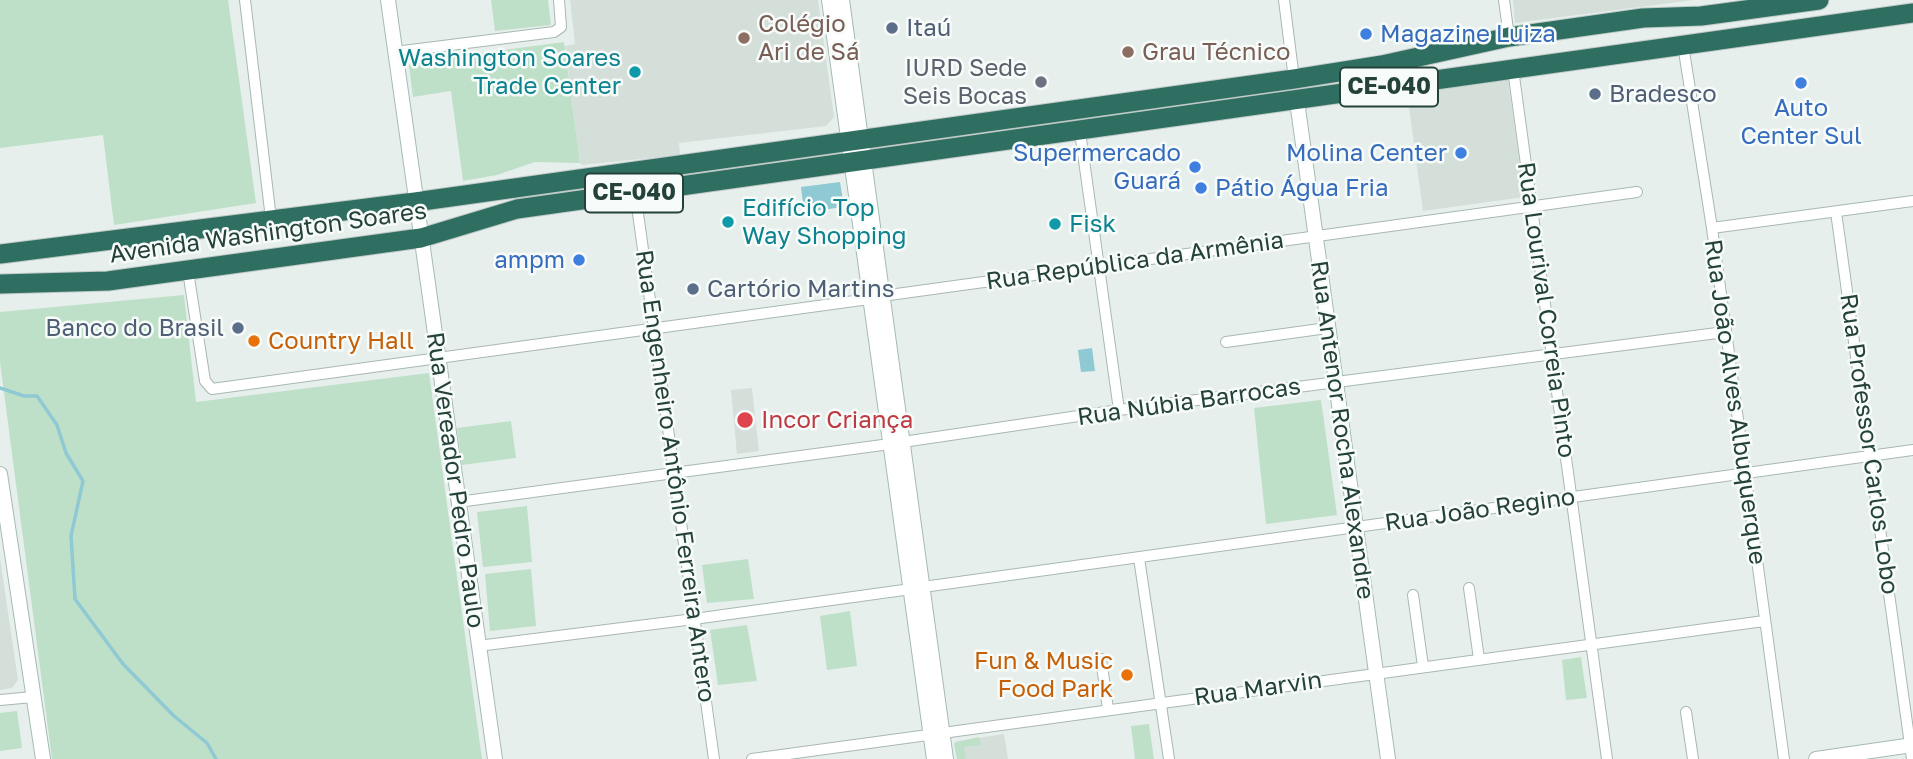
<!DOCTYPE html>
<html>
<head>
<meta charset="utf-8">
<style>
  body { margin:0 }
  canvas { display:block; background:#e6efeb }
</style>
</head>
<body>
<canvas width="1913" height="759"></canvas>
<script>
const context = document.querySelector('canvas').getContext('2d');
context.lineJoin = 'round';
function fill(path, color) { context.fillStyle = color; context.fill(path, 'evenodd'); }
function strokePath(path, color, width, dash) { context.strokeStyle = color; context.lineWidth = width; context.lineCap = dash ? 'butt' : 'round'; context.setLineDash(dash || []); context.stroke(path); }
function label(font, color, halo, rows, align = 'center') {
  context.font = font + ' "Golos Text",sans-serif'; context.lineWidth = 5; context.setLineDash([]); context.textBaseline = 'middle'; context.strokeStyle = halo; context.fillStyle = color; for (const [text, x, y, turn = 0] of rows) {
    context.save(); context.translate(x, y); context.rotate((+turn || 0) * Math.PI / 180); context.textAlign = isNaN(turn) ? turn : align; if (halo) context.strokeText(text, 0, 0); context.fillText(text, 0, 0); context.restore();
  }
}
const built = new Path2D(`
  M570,0H818L834,117L826,126L679,143L680,155L582,165L580,163L565,46L575,44Z
  M1513,0H1694L1515,23Z
  M1508,79L1524,197L1423,211L1407,92Z
  M752,388L759,451L737,454L731,390Z
  M0,558L18,680L12,688L0,690Z
  M1004,734L1008,759H957L954,743L957,741Z`);
const green = new Path2D(`
  M0,0H228L256,203L114,225L103,135L0,148Z
  M491,0H548L551,25L495,31Z
  M564,42L580,163L535,162L497,175L463,181L451,91L413,97L409,65L412,62Z
  M184,295L196,402L429,373L482,759H52L0,362V312Z
  M1321,400L1337,515L1266,524L1254,408Z
  M511,421L516,458L462,465L457,428Z
  M527,506L532,562L483,567L477,512Z
  M748,559L754,599L707,603L702,565Z
  M531,569L536,626L490,631L485,574Z
  M850,611L857,666L827,670L820,616Z
  M747,625L757,681L718,685L710,630Z
  M1581,657L1587,698L1566,700L1562,660Z
  M17,711L22,748L0,751V713Z
  M1149,724L1154,759H1135L1131,726Z
  M979,737L981,745L964,747L966,759H957L954,743Z`);
const water = new Path2D(`
  M840,182L844,207L804,212L801,187Z
  M1092,348L1095,371L1081,372L1078,350Z`);
const stream = new Path2D(`
  M0,388L24,396H37L57,425L66,453L83,481L71,536L75,599L123,664L174,716L207,743L216,759`);
const street = new Path2D(`
  M245,0L271,219
  M1284,0L1294,79
  M1504,0L1509,37
  M1683,45L1712,228L1784,759
  M395,52L554,32L561,27L559,0
  M1513,69L1607,759
  M1080,132L1119,410
  M635,192L714,759
  M1836,212L1912,759
  M1712,228L1913,201
  M188,271L205,381L212,389L869,299
  M882,296L1637,192
  M1226,342L1327,328
  M903,442L1119,410L1725,332
  M458,502L890,444
  M1139,558L1169,759
  M923,587L1913,450
  M1469,588L1479,659
  M1413,595L1423,666
  M478,646L694,619L911,589
  M1101,659L1108,709
  M0,700L33,697
  M1686,712L1693,759
  M752,759L1764,621`);
const secondary = new Path2D(`
  M388,0L495,759
  M829,0L934,759
  M842,0L946,759
  M1297,101L1388,759
  M0,474L43,759
  M1816,759L1913,745`);
const highway = new Path2D(`
  M0,254L415,202L1294,79L1382,65L1509,37L1643,18L1701,16L1819,0
  M0,284L108,281L421,238L517,209L1913,13`);
const markers = [
  [892,28,7,"#5c6f8a"],
  [1366,34,7,"#3f7fe0"],
  [744,38,7,"#8d6e63"],
  [1128,52,7,"#8d6e63"],
  [635,72,7,"#0f9aa8"],
  [1041,82,7,"#6b7280"],
  [1801,83,7,"#3f7fe0"],
  [1595,94,7,"#5c6f8a"],
  [1461,153,7,"#3f7fe0"],
  [1195,167,7,"#3f7fe0"],
  [1201,188,7,"#3f7fe0"],
  [728,222,7,"#0f9aa8"],
  [1055,224,7,"#0f9aa8"],
  [579,260,7,"#3f7fe0"],
  [693,289,7,"#5c6f8a"],
  [238,328,7,"#5c6f8a"],
  [254,341,7,"#e8710a"],
  [745,420,9,"#e0444e"],
  [1127,675,7,"#e8710a"]
];
const shields = [
  [1389,87,98],
  [634,193,98]
];
const shieldNames = [
  ["CE-040",1389,87],
  ["CE-040",634,193]
];
const educationNames = [
  ["Colégio",758,24],
  ["Ari de Sá",758,52],
  ["Grau Técnico",1142,52]
];
const serviceNames = [
  ["Itaú",906,28],
  ["Bradesco",1609,94],
  ["Cartório Martins",707,289],
  ["Banco do Brasil",224,328,"right"]
];
const shopNames = [
  ["Magazine Luiza",1380,34,"left"],
  ["Auto",1801,108,"center"],
  ["Center Sul",1801,136,"center"],
  ["Supermercado",1181,153],
  ["Guará",1181,181],
  ["Molina Center",1447,153],
  ["Pátio Água Fria",1215,188,"left"],
  ["ampm",565,260]
];
const cultureNames = [
  ["Washington Soares",621,58,"right"],
  ["Trade Center",621,86,"right"],
  ["Edifício Top",742,208],
  ["Way Shopping",742,236],
  ["Fisk",1069,224]
];
const worshipNames = [
  ["IURD Sede",1027,68],
  ["Seis Bocas",1027,96]
];
const streetNames = [
  ["Avenida Washington Soares",268,233,-8],
  ["Rua República da Armênia",1135,261,-8],
  ["Rua Lourival Correia Pìnto",1546,310,82],
  ["Rua Núbia Barrocas",1189,402,-8],
  ["Rua João Alves Albuquerque",1735,402,82],
  ["Rua Antenor Rocha Alexandre",1342,430,82],
  ["Rua Professor Carlos Lobo",1869,444,82],
  ["Rua Engenheiro Antônio Ferreira Antero",675,476,82],
  ["Rua Vereador Pedro Paulo",455,480,82],
  ["Rua João Regino",1480,510,-8],
  ["Rua Marvin",1258,689,-8]
];
const foodNames = [
  ["Country Hall",268,341],
  ["Fun & Music",1113,661,"right"],
  ["Food Park",1113,689,"right"]
];
const healthNames = [
  ["Incor Criança",761,420]
];
fill(built, '#d4dfda');
fill(green, '#bfe0c8');
fill(water, '#8ec9d4');
strokePath(stream, '#8ec9d4', 3.5);
strokePath(street, '#a8b8b2', 12);
strokePath(secondary, '#a4bbb3', 16);
strokePath(highway, '#c2cac8', 21);
strokePath(street, '#fff', 10);
strokePath(secondary, '#fff', 14);
strokePath(highway, '#2f6f62', 19);
for (const [x, y, r, color] of markers) { const dot = new Path2D(); dot.arc(x, y, r, 0, 2 * Math.PI); context.fillStyle = color; context.fill(dot); strokePath(dot, '#f7fbf9', 2.5); }
for (const [x, y, w] of shields) { const box = new Path2D(); box.roundRect(x - w / 2, y - 19.5, w, 39, 5); context.fillStyle = '#f7fbf9'; context.fill(box); strokePath(box, '#24423a', 2); }
label('bold 23px', '#24423a', null, shieldNames);
label('24px', '#785e54', '#f7fbf9', educationNames, 'left');
label('24px', '#4e5e75', '#f7fbf9', serviceNames, 'left');
label('24px', '#366cbe', '#f7fbf9', shopNames, 'right');
label('24px', '#0d838f', '#f7fbf9', cultureNames, 'left');
label('24px', '#5b616d', '#f7fbf9', worshipNames, 'right');
label('24px', '#24423a', '#f7fbf9', streetNames);
label('24px', '#c56008', '#f7fbf9', foodNames, 'left');
label('24px', '#be3a42', '#f7fbf9', healthNames, 'left');
</script>
</body>
</html>
